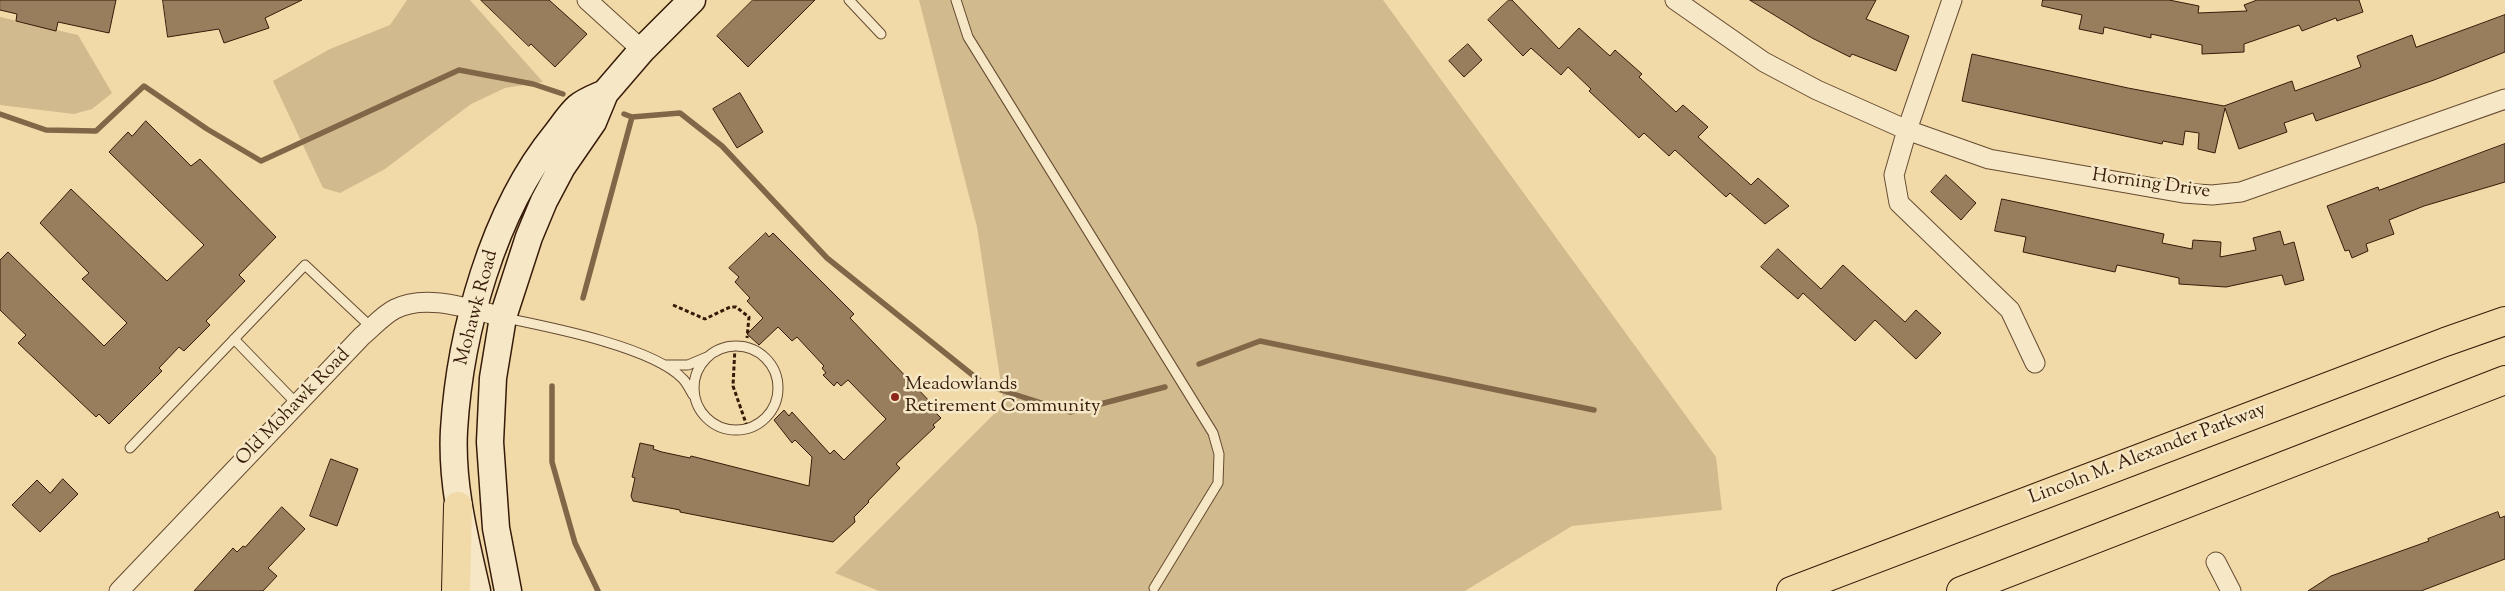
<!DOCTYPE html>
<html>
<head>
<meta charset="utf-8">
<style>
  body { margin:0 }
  canvas { display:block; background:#f1daa8 }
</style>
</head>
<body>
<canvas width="2505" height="591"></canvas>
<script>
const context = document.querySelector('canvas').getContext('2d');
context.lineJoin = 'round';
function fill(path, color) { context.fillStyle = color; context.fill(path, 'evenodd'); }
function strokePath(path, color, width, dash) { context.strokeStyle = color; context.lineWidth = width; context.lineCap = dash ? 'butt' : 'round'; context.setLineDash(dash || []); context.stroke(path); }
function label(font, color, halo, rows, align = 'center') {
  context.font = font + ' "Sorts Mill Goudy",serif'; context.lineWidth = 5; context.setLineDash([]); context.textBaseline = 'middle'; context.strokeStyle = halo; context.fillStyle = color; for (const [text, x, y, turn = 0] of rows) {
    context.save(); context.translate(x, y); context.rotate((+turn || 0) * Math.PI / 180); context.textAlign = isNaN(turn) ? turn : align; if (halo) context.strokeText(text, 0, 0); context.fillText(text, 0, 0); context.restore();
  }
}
const green = new Path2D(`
  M407,0H470L543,82L505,88L471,104L385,169L340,193L323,188L273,81L330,49L390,25Z
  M919,0H1383L1716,457L1722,510L1572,526L1465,591H879L835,573L1004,404L977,227Z
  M0,17L78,35L112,93L92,109L74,114L0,105Z`);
const stream = new Path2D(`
  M0,114L46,130L96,131L144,86L207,129L261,161L459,70L533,84L563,94
  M624,114L632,117L680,113L722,146L827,258L985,385L1070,412L1165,387
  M583,298L632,117
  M1199,364L1260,341L1594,410
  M552,386V462L575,543L598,591`);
const building = new Path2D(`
  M0,0H116L109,33L58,22L56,31L16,21L17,14L0,10Z
  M163,0H302L265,18L269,28L224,43L219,29L168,37Z
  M481,0H549L587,34L555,67L531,44L529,46Z
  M753,0H815L748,67L717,36Z
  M1509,0H1512L1559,49L1579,28L1610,56L1615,50L1642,74L1639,77L1676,112L1683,105L1708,127L1698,137L1751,185L1758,178L1789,206L1765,224L1730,193L1726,197L1675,150L1669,156L1644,133L1639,138L1589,91L1591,89L1568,67L1561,75L1531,48L1523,56L1488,20Z
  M1750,0H1876L1866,19L1909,36L1896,71L1852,54L1850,57L1812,38Z
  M2043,0H2169L2199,6L2198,13L2247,11L2244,5L2257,0H2359L2363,12L2337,21L2336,18L2302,31L2299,25L2244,44V52L2202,54V45L2151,34V38L2104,27L2103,34L2079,29L2082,15L2042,6Z
  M2505,15V52L2434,80L2316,121L2313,113L2284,123L2287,132L2239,149L2225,108L2215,153L2198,149L2199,133L2185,131L2183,145L2163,141L2162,144L1962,101L1972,54L2128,88L2224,106L2292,81L2295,91L2361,67L2357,56L2412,35L2416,47Z
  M1468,44L1482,60L1464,77L1449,61Z
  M740,93L763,132L737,148L713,109Z
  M146,121L191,166L200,159L276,237L239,275L245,281L206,321L210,325L184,351L179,347L159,368L162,371L109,424L99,414L96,417L18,343L26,335L0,310V260L8,252L104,346L127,323L82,279L89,273L40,223L71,189L167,281L204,245L109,152L128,132L132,136Z
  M2505,144V182L2424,206L2389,220L2394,234L2366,244L2368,251L2352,258L2349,250L2345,251L2327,206L2378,187L2379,190Z
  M1946,175L1976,203L1961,220L1931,192Z
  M2002,199L2164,234L2162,243L2192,249L2193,240L2221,242L2220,257L2256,250L2253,238L2280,231L2284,245L2294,242L2304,280L2285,285L2282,275L2226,287L2179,284V278L2141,270L2117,265L2115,272L2023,252L2026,237L1995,231Z
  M766,233L769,237L773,233L854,314L850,318L935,407L933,410L941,418L933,425L935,427L896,464L900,468L868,501L869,502L854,517L855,522L833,542L680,512V510L633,501L631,496L635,478L632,477L640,443L654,446L653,449L662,452L690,458L691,456L809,486L812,457L795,440L792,443L774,420L784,410L789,416L792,412L830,454L834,450L844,460L886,419L848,380L841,386L837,382L834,386L823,375L826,373L822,368L824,366L797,337L792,341L778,327L759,345L747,334L763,318L747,301L750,298L735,282L739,277L729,268Z
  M1778,249L1821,289L1843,265L1905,322L1916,310L1941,333L1916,359L1875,320L1855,341L1803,293L1798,299L1761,267Z
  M331,459L358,469L337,526L310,516Z
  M63,479L78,494L40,532L12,505L37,480L50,493Z
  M282,507L305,529L268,568L277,576L263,591H194L233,548L237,552L243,546L245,547Z
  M2498,512L2500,518L2505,516V559L2421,591H2308L2331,576L2429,541L2428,539Z`);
const path = new Path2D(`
  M673,305L705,319L730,307H736L749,317L747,338
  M735,347L733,386L748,429`);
const lane = new Path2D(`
  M849,0L881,34
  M956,0L968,37L1213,433L1219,454L1218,483L1154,588
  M505,318C549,327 653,347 683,379C687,383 690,390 693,395
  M234,339L297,404
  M694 388a42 42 0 1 1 84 0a42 42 0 1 1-84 0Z
  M664,365H688L707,357
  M130,448L305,265L372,328`);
const street = new Path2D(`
  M587,0L642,50
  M1675,0L1764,62L1817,90L1907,130L1989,159L2183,193L2212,195L2241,192L2505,99
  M1952,0L1907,130L1894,175L1899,203L2010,310L2035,363
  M2216,562L2231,591
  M119,591L362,336C372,328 383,315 395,309C426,293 470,309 503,317`);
const secondary = new Path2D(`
  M477,591C465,538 451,485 454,430C460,332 493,211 556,134C563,125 570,114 578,107C585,101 596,97 605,93
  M508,591L496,528L490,442L493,378L503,317L529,237L544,201L562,167L593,122L605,93L642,50L692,0`);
const highway = new Path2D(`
  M456,591L458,506
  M1791,591L2445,342L2505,321
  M1961,591L2505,380`);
const markers = [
  [895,397,5,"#8f2418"]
];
const streetNames = [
  ["Horning Drive",2151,185,8],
  ["Mohawk Road",478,308,-75],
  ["Old Mohawk Road",294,408,-46],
  ["Lincoln M. Alexander Parkway",2148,455,-21]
];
const poiNames = [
  ["Meadowlands",905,386],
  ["Retirement Community",905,408]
];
fill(green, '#d1ba8d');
strokePath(stream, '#816748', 5.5);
fill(building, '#987e5c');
strokePath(building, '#371b09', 1);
strokePath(lane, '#664b31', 11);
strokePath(street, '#664b31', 21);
strokePath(secondary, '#371b09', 29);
strokePath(highway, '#371b09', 30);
strokePath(path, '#371b09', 3, [4, 2.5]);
strokePath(lane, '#f6e7c6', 9);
strokePath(street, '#f6e7c6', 19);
strokePath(secondary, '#f6e7c6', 26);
strokePath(highway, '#f1daa8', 28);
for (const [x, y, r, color] of markers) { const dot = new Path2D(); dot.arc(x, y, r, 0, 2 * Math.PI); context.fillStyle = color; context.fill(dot); strokePath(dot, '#f6e7c6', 2); }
label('19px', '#371b09', '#f6e7c6', streetNames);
label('19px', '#371b09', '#f6e7c6', poiNames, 'left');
</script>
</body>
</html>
